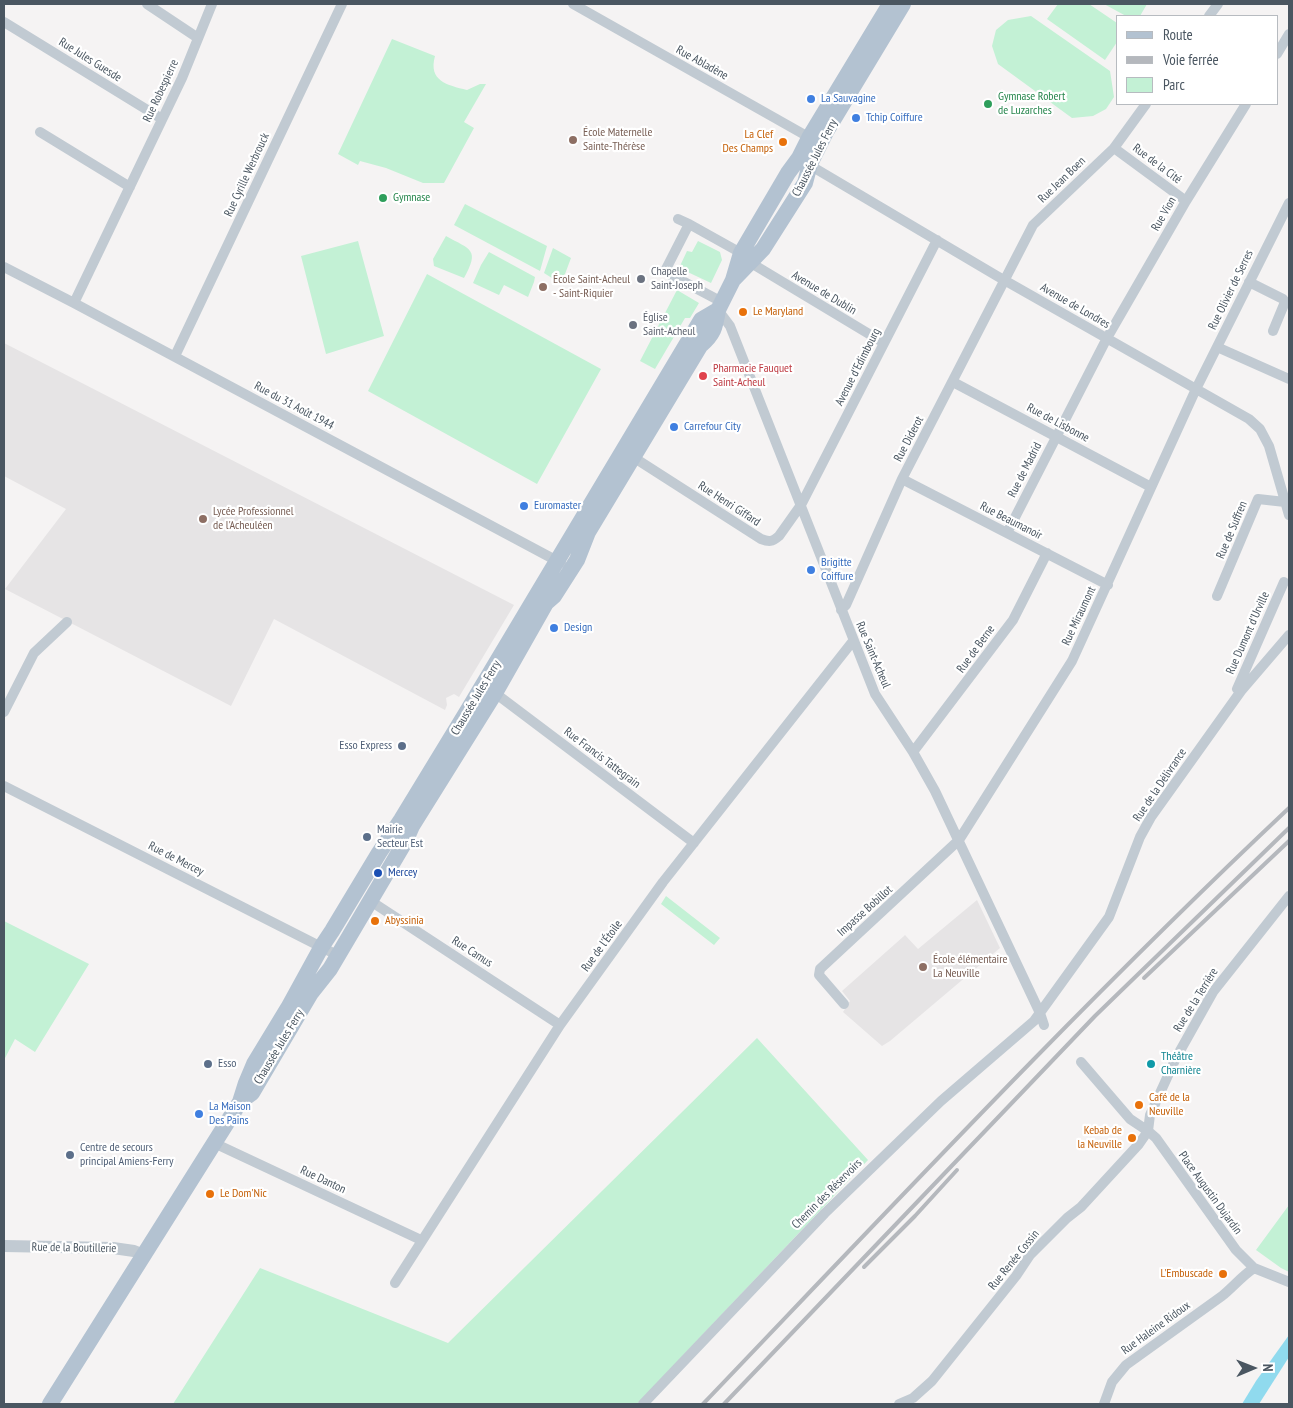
<!DOCTYPE html>
<html>
<head>
<meta charset="utf-8">
<style>
  body { margin:0 }
  #map { position:relative; width:1293px; height:1408px; overflow:hidden; background:#f5f3f3; font-family:"PT Sans Narrow",sans-serif }
  canvas { display:block }
  .frame { position:absolute; inset:0; border:5px solid #4a5661; pointer-events:none }
  .legend { position:absolute; left:1116px; top:15px; width:162px; height:90px; box-sizing:border-box; background:#fff; border:1px solid #b7bbc0; margin:0; padding:6px 9px; list-style:none; font-size:15px; color:#4a5661 }
  .legend li { display:flex; align-items:center; gap:10px; height:25px }
  .legend b { width:25px; border:1px solid #b7bbc0 }
  .north { position:absolute; left:1228px; top:1343px; width:50px; height:50px; -webkit-text-stroke:4px #fff; paint-order:stroke; rotate:89deg; font-size:14px; font-weight:700; line-height:20px; text-align:center; color:#4a5661 }
  .north::after { content:''; display:block; margin:auto; width:18px; height:22px; background:#4a5661; clip-path:polygon(50% 0,100% 100%,50% 72%,0 100%) }
</style>
</head>
<body>
<div id="map">
<canvas width="1293" height="1408"></canvas>
<div class="frame"></div>
<ul class="legend">
<li><b style="height:6px;background:#b3c2d1"></b>Route</li>
<li><b style="height:6px;background:#b5b8bd"></b>Voie ferrée</li>
<li><b style="height:14px;background:#c3f1d5"></b>Parc</li>
</ul>
<div class="north">N</div>
</div>
<script>
const context = document.querySelector('canvas').getContext('2d');
context.lineJoin = 'round';
function fill(path, color) { context.fillStyle = color; context.fill(path, 'evenodd'); }
function strokePath(path, color, width, dash) { context.strokeStyle = color; context.lineWidth = width; context.lineCap = dash ? 'butt' : 'round'; context.setLineDash(dash || []); context.stroke(path); }
function label(font, color, halo, rows, align = 'center') {
  context.font = font + ' "PT Sans Narrow",sans-serif'; context.lineWidth = 4.5; context.setLineDash([]); context.textBaseline = 'middle'; context.strokeStyle = halo; context.fillStyle = color; for (const [text, x, y, turn = 0] of rows) {
    context.save(); context.translate(x, y); context.rotate((+turn || 0) * Math.PI / 180); context.textAlign = isNaN(turn) ? turn : align; if (halo) context.strokeText(text, 0, 0); context.fillText(text, 0, 0); context.restore();
  }
}
const education = new Path2D(`
  M4,343L514,605L459,697L454,694L446,698L447,705L445,710L274,619L231,706L5,589L66,509L4,476Z
  M977,900L1000,948L890,1041L882,1046L843,1012L850,1001L842,991L904,936L905,935L918,949Z`);
const green = new Path2D(`
  M1058,4H1089L1117,23V42L1105,60L1047,19Z
  M1104,4H1147L1140,16H1126Z
  M1031,16L1110,71L1114,97L1106,109L1093,116L1072,118L998,64L992,46L996,30L1008,20Z
  M392,39L435,56C428,81 447,85 467,90L480,84H486L464,122L474,128L444,183H423L386,168L360,161L358,165L338,154Z
  M465,204L547,246L540,271L454,225Z
  M446,236C471,250 480,249 464,278L434,266L433,259Z
  M358,241L384,336L326,354L301,256Z
  M698,241L720,252L722,260L711,283L679,268L687,251L692,252Z
  M553,248L571,258L565,274L560,280H555L544,273Z
  M489,252L535,277L534,282L528,297L504,285L499,295L473,283L481,265Z
  M427,274L601,369L537,484L368,391Z
  M677,290L699,303L690,318H685L655,369L640,361Z
  M666,896L720,938L714,945L661,904Z
  M4,921L89,964L35,1052L15,1039L4,1060Z
  M757,1038L868,1160L637,1404H173L260,1268L448,1343Z
  M1289,1205V1272L1281,1268L1256,1250Z`);
const water = new Path2D(`
  M1289,1335V1357L1259,1404H1242L1256,1381Z`);
const minor = new Path2D(`
  M147,4L198,38
  M573,4L812,139
  M1209,16L1218,4
  M4,22L162,119
  M1277,54L1289,34
  M40,132L130,187
  M1114,148L1186,201
  M806,163L997,276L1249,419L1260,429L1269,446L1289,515
  M678,219L689,224
  M751,263L884,343
  M4,267L74,303L561,563
  M1249,282L1283,299L1285,302L1273,331
  M722,302L669,274L666,269L689,224L741,253
  M74,303L182,78L212,4
  M718,310L730,326L875,694L913,752L935,791L1040,1013L1044,1025
  M1217,347L1289,379
  M175,356L342,4
  M953,382L1151,487
  M633,457L761,539C769,542 772,542 779,536L801,505L937,240
  M902,479L1108,585
  M1007,533L1107,338L1186,201L1246,104
  M1217,596L1258,499L1285,502
  M841,610L846,605L902,479L1033,225L1114,148L1146,104
  M1240,691L1237,689L1284,582
  M495,693L694,843
  M4,712L34,653L67,622
  M913,752L1013,620L1047,553
  M4,786L337,955
  M369,900L560,1025
  M844,1004L819,975L820,969L959,840L1072,661L1196,389L1289,203
  M1081,1062L1130,1119L1148,1131L1156,1138L1236,1250L1254,1268L1289,1282
  M214,1143L421,1240
  M395,1283L560,1025L663,882L853,641
  M643,1404L825,1213L941,1101L1034,1021L1109,917L1140,837L1151,817L1241,691L1289,635
  M899,1404L913,1398L932,1381L1016,1276L1030,1255L1067,1218L1081,1207L1139,1144L1148,1131L1150,1115L1176,1058L1213,992L1289,896
  M1104,1404L1112,1382L1126,1365L1222,1296C1233,1287 1242,1276 1254,1268`);
const tertiary = new Path2D(`
  M4,1246L113,1248L134,1251L144,1255`);
const primary = new Path2D(`
  M733,280L763,249L805,183L810,164L827,130L903,4
  M245,1098L252,1093L311,993L330,969L405,842L412,826L495,693L546,603L554,596L577,560L588,532L700,346C714,334 715,328 718,310
  M50,1404L240,1102L246,1083L254,1064L288,1008L322,946L332,931L379,853L401,820L468,710L701,320L718,310L733,280L741,253L788,173L799,158L809,138L890,4`);
const rail = new Path2D(`
  M1144,978L1289,841
  M864,1267L915,1216L957,1170
  M703,1404C896,1202 1086,999 1289,808
  M724,1404L1095,1016L1289,828`);
const markers = [
  [811,99,5,"#3f7fe0"],
  [988,104,5,"#2e9e5b"],
  [856,118,5,"#3f7fe0"],
  [573,140,5,"#8d6e63"],
  [783,142,5,"#e8710a"],
  [383,198,5,"#2e9e5b"],
  [641,279,5,"#6b7280"],
  [543,287,5,"#8d6e63"],
  [743,312,5,"#e8710a"],
  [633,325,5,"#6b7280"],
  [703,376,5,"#e0444e"],
  [674,427,5,"#3f7fe0"],
  [524,506,5,"#3f7fe0"],
  [203,519,5,"#8d6e63"],
  [811,570,5,"#3f7fe0"],
  [554,628,5,"#3f7fe0"],
  [402,746,5,"#5c6f8a"],
  [367,837,5,"#5c6f8a"],
  [378,873,5,"#1a4fb4"],
  [375,921,5,"#e8710a"],
  [923,967,5,"#8d6e63"],
  [208,1064,5,"#5c6f8a"],
  [1151,1064,5,"#0f9aa8"],
  [1139,1105,5,"#e8710a"],
  [199,1114,5,"#3f7fe0"],
  [1132,1138,5,"#e8710a"],
  [70,1155,5,"#5c6f8a"],
  [210,1194,5,"#e8710a"],
  [1223,1274,5,"#e8710a"]
];
const streetNames = [
  ["Rue Jules Guesde",90,60,32],
  ["Rue Abladène",702,63,29],
  ["Rue Robespierre",161,91,-65],
  ["Chaussée Jules Ferry",815,158,-63],
  ["Rue de la Cité",1157,164,37],
  ["Rue Cyrille Werbrouck",247,175,-65],
  ["Rue Jean Boen",1062,180,-44],
  ["Rue Vion",1164,214,-60],
  ["Rue Olivier de Serres",1231,290,-64],
  ["Avenue de Dublin",824,293,31],
  ["Avenue de Londres",1075,306,30],
  ["Avenue d'Edimbourg",858,367,-63],
  ["Rue du 31 Août 1944",294,406,28],
  ["Rue de Lisbonne",1058,423,28],
  ["Rue Diderot",909,439,-62],
  ["Rue de Madrid",1025,470,-63],
  ["Rue Henri Giffard",729,504,33],
  ["Rue Beaumanoir",1011,521,27],
  ["Rue de Suffren",1232,530,-67],
  ["Rue Miraumont",1079,616,-65],
  ["Rue Dumont d'Urville",1248,633,-66],
  ["Rue de Berne",976,649,-54],
  ["Rue Saint-Acheul",873,655,67],
  ["Chaussée Jules Ferry",476,698,-59],
  ["Rue Francis Tattegrain",602,758,37],
  ["Rue de la Délivrance",1160,785,-56],
  ["Rue de Mercey",176,859,27],
  ["Impasse Bobillot",865,911,-42],
  ["Rue de l'Étoile",602,946,-54],
  ["Rue Camus",472,952,33],
  ["Rue de la Terrière",1196,1000,-58],
  ["Chaussée Jules Ferry",279,1047,-59],
  ["Rue Danton",323,1180,25],
  ["Place Augustin Dujardin",1210,1193,54],
  ["Chemin des Réservoirs",827,1194,-45],
  ["Rue de la Boutillerie",74,1248,1],
  ["Rue Renée Cossin",1014,1260,-51],
  ["Rue Haleine Ridoux",1156,1328,-36]
];
const leisureNames = [
  ["Gymnase Robert",998,97],
  ["de Luzarches",998,111],
  ["Gymnase",393,198]
];
const shopNames = [
  ["La Sauvagine",821,99],
  ["Tchip Coiffure",866,118],
  ["Carrefour City",684,427],
  ["Euromaster",534,506],
  ["Brigitte",821,563],
  ["Coiffure",821,577],
  ["Design",564,628],
  ["La Maison",209,1107],
  ["Des Pains",209,1121]
];
const educationNames = [
  ["École Maternelle",583,133],
  ["Sainte-Thérèse",583,147],
  ["École Saint-Acheul",553,280],
  ["- Saint-Riquier",553,294],
  ["Lycée Professionnel",213,512],
  ["de l'Acheuléen",213,526],
  ["École élémentaire",933,960],
  ["La Neuville",933,974]
];
const foodNames = [
  ["La Clef",773,135,"right"],
  ["Des Champs",773,149,"right"],
  ["Le Maryland",753,312],
  ["Abyssinia",385,921],
  ["Café de la",1149,1098],
  ["Neuville",1149,1112],
  ["Kebab de",1122,1131,"right"],
  ["la Neuville",1122,1145,"right"],
  ["Le Dom'Nic",220,1194],
  ["L'Embuscade",1213,1274,"right"]
];
const worshipNames = [
  ["Chapelle",651,272],
  ["Saint-Joseph",651,286],
  ["Église",643,318],
  ["Saint-Acheul",643,332]
];
const healthNames = [
  ["Pharmacie Fauquet",713,369],
  ["Saint-Acheul",713,383]
];
const serviceNames = [
  ["Esso Express",392,746,"right"],
  ["Mairie",377,830],
  ["Secteur Est",377,844],
  ["Esso",218,1064],
  ["Centre de secours",80,1148],
  ["principal Amiens-Ferry",80,1162]
];
const transitNames = [
  ["Mercey",388,873]
];
const cultureNames = [
  ["Théâtre",1161,1057],
  ["Charnière",1161,1071]
];
fill(education, '#e6e4e5');
fill(green, '#c3f1d5');
fill(water, '#90daee');
strokePath(minor, '#c1cad2', 10);
strokePath(tertiary, '#c1cad2', 12);
strokePath(primary, '#b3c2d1', 16);
strokePath(rail, '#b5b8bd', 4);
for (const [x, y, r, color] of markers) { const dot = new Path2D(); dot.arc(x, y, r, 0, 2 * Math.PI); context.fillStyle = color; context.fill(dot); strokePath(dot, '#fff', 2); }
label('12px', '#4a5661', '#fff', streetNames);
label('12px', '#27864d', '#fff', leisureNames, 'left');
label('12px', '#366cbe', '#fff', shopNames, 'left');
label('12px', '#785e54', '#fff', educationNames, 'left');
label('12px', '#c56008', '#fff', foodNames, 'left');
label('12px', '#5b616d', '#fff', worshipNames, 'left');
label('12px', '#be3a42', '#fff', healthNames, 'left');
label('12px', '#4e5e75', '#fff', serviceNames, 'left');
label('12px', '#164399', '#fff', transitNames, 'left');
label('12px', '#0d838f', '#fff', cultureNames, 'left');
</script>
</body>
</html>
